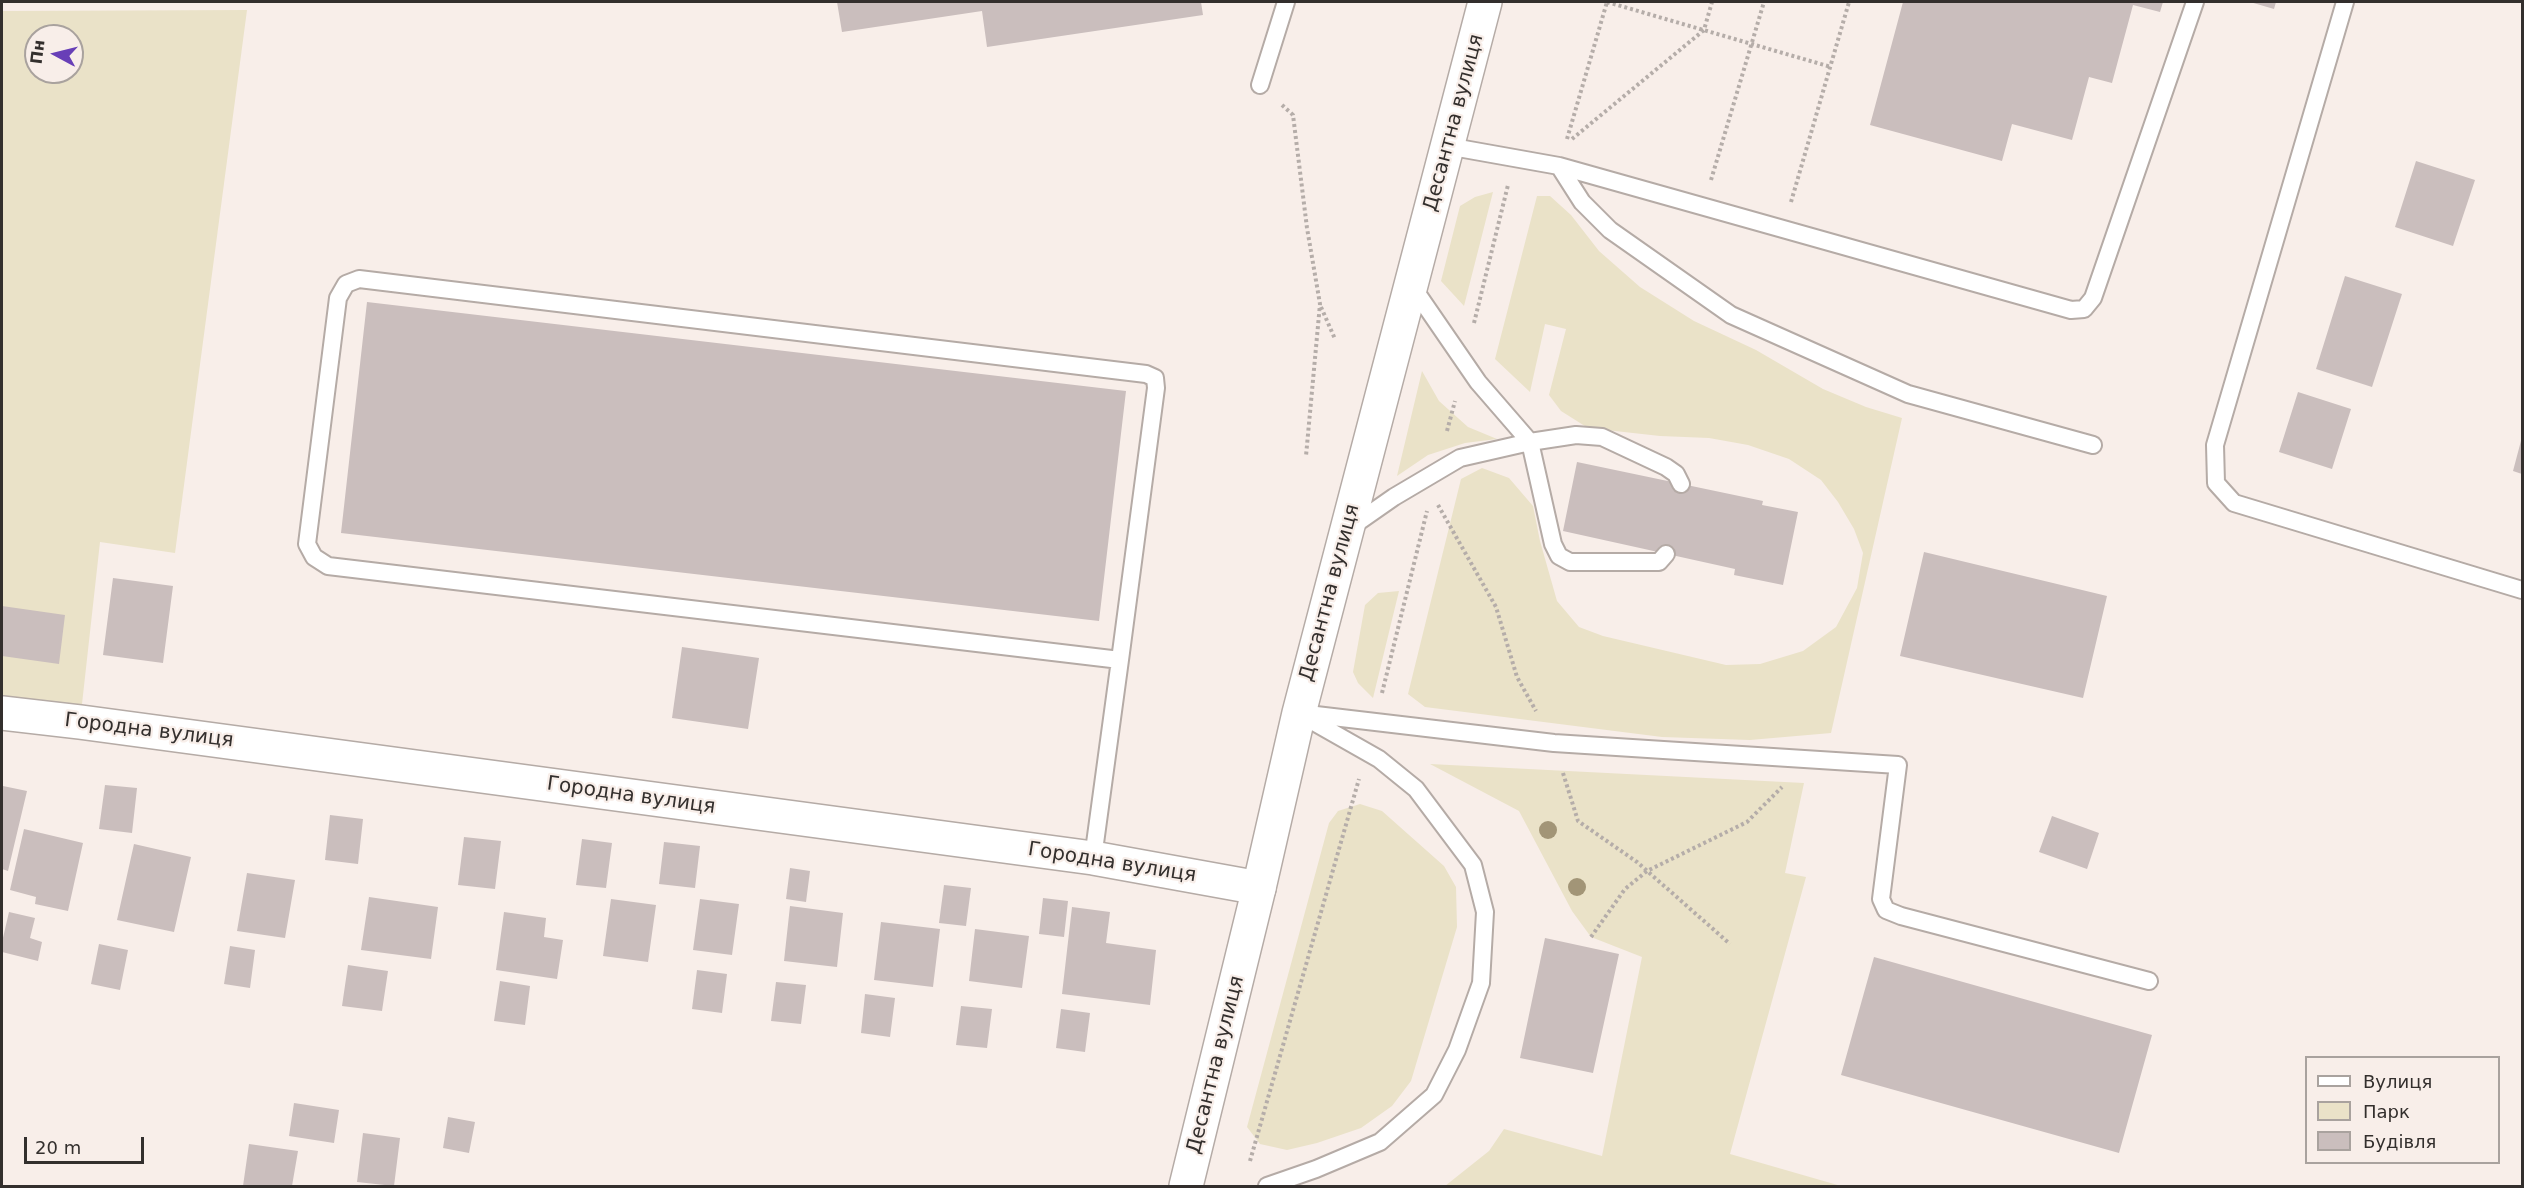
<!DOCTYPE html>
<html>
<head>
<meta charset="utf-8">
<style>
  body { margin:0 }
  #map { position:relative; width:2524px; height:1188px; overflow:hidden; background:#f8eee9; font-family:"DejaVu Sans",sans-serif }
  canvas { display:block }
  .frame { position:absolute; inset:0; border:3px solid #332f2d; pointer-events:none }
  .legend { position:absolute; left:2305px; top:1056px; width:195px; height:108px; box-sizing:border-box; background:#f8eee9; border:2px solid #a9a29e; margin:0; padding:8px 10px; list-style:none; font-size:18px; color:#332f2d }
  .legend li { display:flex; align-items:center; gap:12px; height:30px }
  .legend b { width:30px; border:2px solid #a9a29e }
  .north { position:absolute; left:24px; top:24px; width:60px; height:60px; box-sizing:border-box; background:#f8eee9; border:2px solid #a9a29e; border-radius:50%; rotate:277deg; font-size:16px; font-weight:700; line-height:24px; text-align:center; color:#332f2d }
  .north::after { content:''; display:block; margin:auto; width:21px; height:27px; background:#683fb7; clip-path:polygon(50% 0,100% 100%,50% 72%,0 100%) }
  .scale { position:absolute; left:24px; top:1137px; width:120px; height:27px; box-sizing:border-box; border:3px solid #332f2d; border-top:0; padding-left:8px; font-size:18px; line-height:21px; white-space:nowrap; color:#332f2d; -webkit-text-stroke:4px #f8eee9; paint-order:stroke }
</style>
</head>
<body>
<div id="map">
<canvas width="2524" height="1188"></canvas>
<div class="frame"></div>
<ul class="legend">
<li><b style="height:8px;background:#fff"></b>Вулиця</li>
<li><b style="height:16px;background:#eae2c8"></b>Парк</li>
<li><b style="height:16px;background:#cabebd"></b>Будівля</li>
</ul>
<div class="north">Пн</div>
<div class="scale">20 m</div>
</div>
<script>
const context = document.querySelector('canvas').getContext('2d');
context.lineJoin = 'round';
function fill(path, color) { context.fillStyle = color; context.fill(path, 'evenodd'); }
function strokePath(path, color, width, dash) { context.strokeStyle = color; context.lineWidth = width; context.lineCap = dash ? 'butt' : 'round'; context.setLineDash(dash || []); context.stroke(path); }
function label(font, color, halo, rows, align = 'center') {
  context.font = font + ' "DejaVu Sans",sans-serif'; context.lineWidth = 4.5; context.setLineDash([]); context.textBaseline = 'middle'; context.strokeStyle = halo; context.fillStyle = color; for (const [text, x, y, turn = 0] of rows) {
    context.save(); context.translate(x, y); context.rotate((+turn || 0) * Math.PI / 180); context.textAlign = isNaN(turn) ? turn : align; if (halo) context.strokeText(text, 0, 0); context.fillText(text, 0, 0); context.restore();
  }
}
const green = new Path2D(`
  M247,10L175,553L100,542L80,722L2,713V11ZM36,36H72V72H36Z
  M1493,192L1464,306L1441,281L1460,206L1475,197Z
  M1537,196H1550L1571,215L1599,251L1640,287L1694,321L1756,350L1823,389L1866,407L1902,418L1831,733L1750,740L1662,737L1425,707L1408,694L1461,479L1482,468L1509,478L1533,506L1540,541L1557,601L1579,627L1603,636L1726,665L1760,664L1803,651L1836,627L1857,588L1863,553L1854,529L1838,502L1821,480L1789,459L1748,445L1709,438L1660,436L1588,428L1561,411L1549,395L1566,329L1545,324L1530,392L1495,359Z
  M1422,371L1439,401L1468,427L1497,439L1465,443L1428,455L1397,476Z
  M1399,591L1373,698L1358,683L1353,672L1365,605L1378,593Z
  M1430,764L1804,783L1785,873L1806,877L1730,1154L1841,1186H1445L1489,1151L1504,1129L1602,1156L1642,957L1591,937L1572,911L1519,811Z
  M1360,804L1382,811L1444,866L1456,887L1457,927L1411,1081L1392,1106L1361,1128L1317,1143L1287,1150L1260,1144L1247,1127L1329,823L1338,811Z`);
const building = new Path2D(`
  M837,2H1201L1203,15L987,47L982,11L842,32Z
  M1903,2H2163L2160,12L2133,5L2112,83L2089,77L2072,140L2012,124L2002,161L1870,125Z
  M2250,2H2276L2274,9Z
  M2416,161L2475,180L2453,246L2395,227Z
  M2345,276L2402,294L2372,387L2316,369Z
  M367,302L1126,391L1099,621L341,533Z
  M2298,392L2351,409L2332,469L2279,452Z
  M2522,437V474L2513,471Z
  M1577,462L1763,501L1762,505L1798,512L1783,585L1734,575L1735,569L1563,531Z
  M1924,552L2107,596L2083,698L1900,656Z
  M113,578L173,586L163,663L103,655Z
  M2,606L65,615L59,664L2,656Z
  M682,647L759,658L748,729L672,718Z
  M105,785L137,788L132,833L99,829Z
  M3,786L27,791L8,871L2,869Z
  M330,815L363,819L358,864L325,860Z
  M2052,816L2099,833L2087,869L2039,852Z
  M24,829L83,843L68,911L35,904L36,897L10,890Z
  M464,837L501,841L495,889L458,885Z
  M582,839L612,843L606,888L576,885Z
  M664,842L700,846L695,888L659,884Z
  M134,844L191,857L174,932L117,920Z
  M790,868L810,871L806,902L786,899Z
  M247,873L295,880L285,938L237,931Z
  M944,885L971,888L966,926L939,923Z
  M369,897L438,907L431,959L361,950Z
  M1043,898L1068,901L1064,937L1039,934Z
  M611,899L656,905L648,962L603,956Z
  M700,899L739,904L732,955L693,950Z
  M790,906L843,913L837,967L784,961Z
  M1072,907L1110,912L1106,943L1156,950L1150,1005L1062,994Z
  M9,912L35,918L30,938L42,942L38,961L2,952V942Z
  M504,912L546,918L544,937L563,940L557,979L496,970Z
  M881,922L940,929L933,987L874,980Z
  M975,929L1029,936L1022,988L969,981Z
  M1545,938L1619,954L1593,1073L1520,1058Z
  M99,944L128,950L120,990L91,984Z
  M230,946L255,950L250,988L224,984Z
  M1874,957L2152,1035L2119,1153L1841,1075Z
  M348,965L388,971L382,1011L342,1006Z
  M697,970L727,974L722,1013L692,1009Z
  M500,981L530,986L525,1025L494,1021Z
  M776,982L806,985L801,1024L771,1021Z
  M865,994L895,998L890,1037L861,1033Z
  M961,1006L992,1009L987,1048L956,1045Z
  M1061,1009L1090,1013L1085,1052L1056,1048Z
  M294,1103L339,1110L334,1143L289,1136Z
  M448,1117L475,1122L469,1153L443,1148Z
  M363,1133L400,1138L394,1186L357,1182Z
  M249,1144L298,1151L292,1186H243Z`);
const path = new Path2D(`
  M1607,2L1831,67
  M1282,105L1293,115L1307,228L1320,304L1306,456
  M1567,139L1607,2
  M1572,139L1704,30L1712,2
  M1711,180L1764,2
  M1791,202L1849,2
  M1321,307L1335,339
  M1474,323L1508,185
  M1447,431L1455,401
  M1438,505L1496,607L1517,677L1536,711
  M1382,693L1427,511
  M1563,773L1578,821L1637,862L1730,944
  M1591,937L1625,889L1647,871L1747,822L1782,787
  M1250,1161L1359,779`);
const lane = new Path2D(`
  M2345,2L2215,445L2216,483L2234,503L2522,590
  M1260,85L1286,2
  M1447,146L1559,166L2071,310L2084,309L2093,298L2195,2
  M1559,166L1582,202L1610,230L1731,315L1908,394L2093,445
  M1351,527L1394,497L1460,458L1530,442L1478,382L1412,286
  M1666,554L1659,562H1570L1559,556L1553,544L1530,442L1576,435L1602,437L1666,467L1676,474L1681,484
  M1299,713L1554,743L1898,765L1881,899L1886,910L1901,916L2149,981
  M1093,858L1120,660L328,566L314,557L307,544L338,298L346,284L359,279L1146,374L1155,378L1156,388L1120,660
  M1267,1186L1316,1169L1380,1142L1434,1095L1457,1050L1481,983L1485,912L1473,865L1416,789L1379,759L1305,717`);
const street = new Path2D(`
  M2,713L80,722L1093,858L1259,888`);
const secondary = new Path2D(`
  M1186,1186L1259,888L1299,713L1485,2`);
const trees = [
  [1548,830],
  [1577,887]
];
const streetNames = [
  ["Десантна вулиця",1454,123,-75],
  ["Десантна вулиця",1330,593,-75],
  ["Городна вулиця",149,731,7],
  ["Городна вулиця",631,796,8],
  ["Городна вулиця",1112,863,9],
  ["Десантна вулиця",1216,1065,-76]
];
fill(green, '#eae2c8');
fill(building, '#cabebd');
strokePath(lane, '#b5aba6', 20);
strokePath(street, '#b5aba6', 36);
strokePath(secondary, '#b5aba6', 36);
strokePath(path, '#b5ada9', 4, [3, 3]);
strokePath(lane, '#fff', 16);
strokePath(street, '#fff', 33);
strokePath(secondary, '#fff', 33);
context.fillStyle = '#a29577';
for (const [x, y] of trees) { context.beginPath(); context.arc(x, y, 9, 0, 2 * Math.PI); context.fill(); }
label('20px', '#332f2d', '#f8eee9', streetNames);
</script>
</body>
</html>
